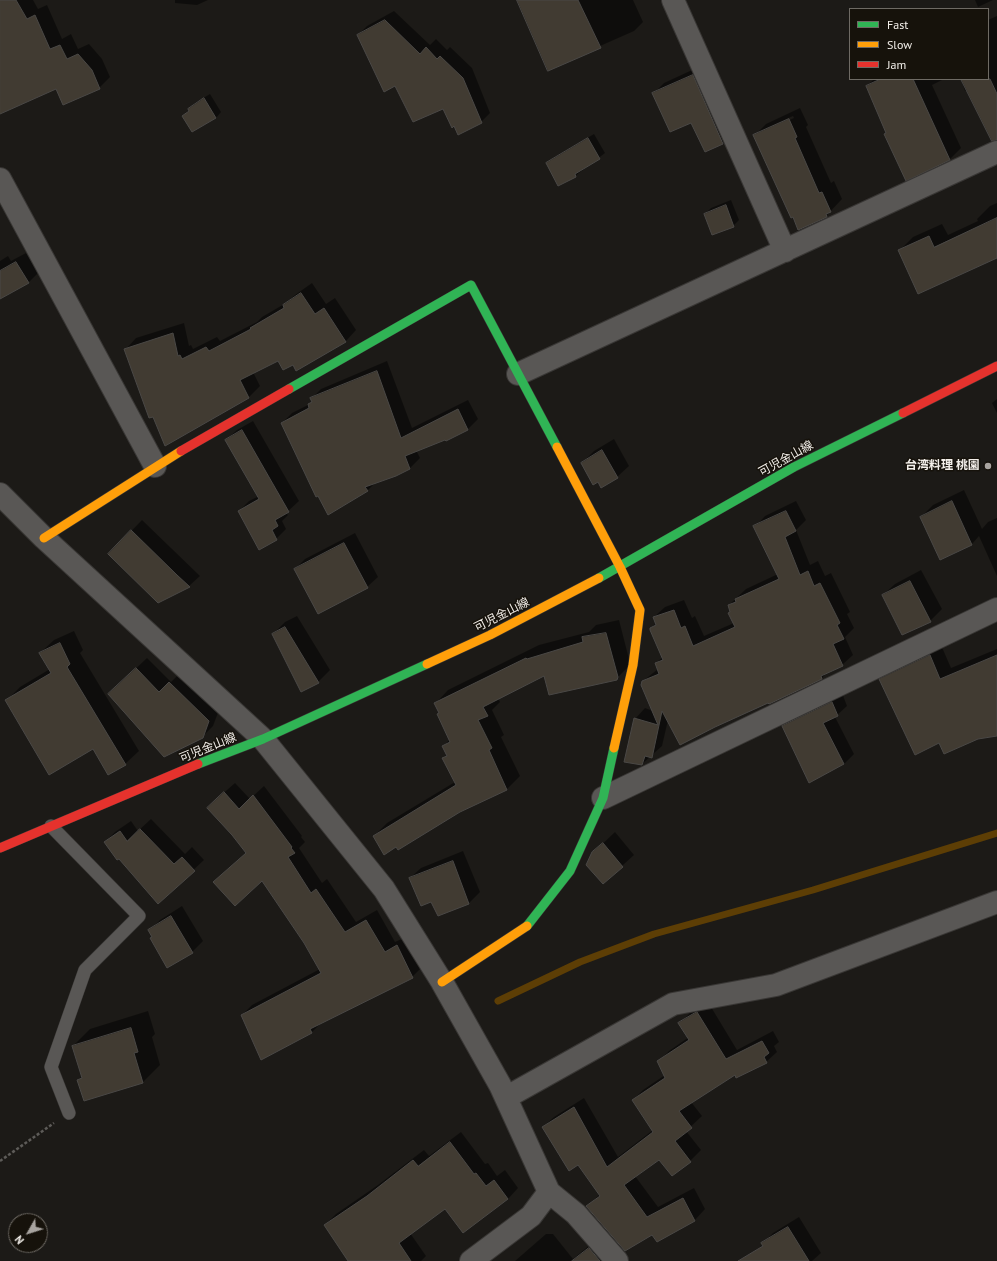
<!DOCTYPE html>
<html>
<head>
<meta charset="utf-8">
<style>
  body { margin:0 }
  #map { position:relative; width:997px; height:1261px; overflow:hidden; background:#1c1a17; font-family:"PT Sans",sans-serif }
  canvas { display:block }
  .legend { position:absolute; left:849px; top:8px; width:140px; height:72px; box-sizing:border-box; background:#16120b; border:1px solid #6e6a64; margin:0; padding:5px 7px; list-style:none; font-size:12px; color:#f3efea }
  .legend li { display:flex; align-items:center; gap:8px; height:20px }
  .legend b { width:20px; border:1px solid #6e6a64 }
  .north { position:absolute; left:8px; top:1213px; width:40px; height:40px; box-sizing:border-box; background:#16120b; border:1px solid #6e6a64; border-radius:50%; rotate:231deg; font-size:11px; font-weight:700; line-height:16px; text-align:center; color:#f3efea }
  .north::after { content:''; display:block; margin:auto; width:14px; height:18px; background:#a8a4a0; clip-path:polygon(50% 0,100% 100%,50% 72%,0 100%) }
</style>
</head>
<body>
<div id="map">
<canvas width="997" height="1261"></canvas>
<ul class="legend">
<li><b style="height:5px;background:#30b455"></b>Fast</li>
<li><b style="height:5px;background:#ff9f0a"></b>Slow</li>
<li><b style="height:5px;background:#e5322d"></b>Jam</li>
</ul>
<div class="north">N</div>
</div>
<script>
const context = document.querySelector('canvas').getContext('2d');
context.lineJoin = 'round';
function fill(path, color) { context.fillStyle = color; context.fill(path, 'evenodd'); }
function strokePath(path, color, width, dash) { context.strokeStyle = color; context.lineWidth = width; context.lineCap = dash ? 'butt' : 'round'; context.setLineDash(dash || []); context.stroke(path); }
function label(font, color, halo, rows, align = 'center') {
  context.font = font + ' "PT Sans","Noto Sans JP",sans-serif'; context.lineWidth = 3; context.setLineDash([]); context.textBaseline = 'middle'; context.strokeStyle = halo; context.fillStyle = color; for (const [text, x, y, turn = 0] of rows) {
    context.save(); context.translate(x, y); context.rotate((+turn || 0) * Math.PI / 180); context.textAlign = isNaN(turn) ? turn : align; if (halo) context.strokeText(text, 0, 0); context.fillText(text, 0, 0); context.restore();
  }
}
const shadow = new Path2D(`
  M0,0H33L38,9L47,5L62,39L71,34L78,49L89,44L102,59L110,77L99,88H56L0,113Z
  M175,0H208L197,5L175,3Z
  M517,0H633L643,22L634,31L548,69Z
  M975,0H993L978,7Z
  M394,11L430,45L436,39L447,50L450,47L472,68L490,113L481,122L443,107L395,85L358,35L367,26Z
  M997,16V113L968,90L965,91L961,79H988V20Z
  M703,65L733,133L723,143L705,150L691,121L654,93L664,83Z
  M874,79H944L932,85L961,148L950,159L887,132L867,86Z
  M210,94L221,112L216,118L193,131L183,116L195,103Z
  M800,108L808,125L806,127L831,183L834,181L842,199L826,216L754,136L766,124ZM793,116L794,118L767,130V128Z
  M594,134L605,153L575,176L547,164L553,158Z
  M731,200L739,220L733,226L705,214L711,208Z
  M997,203V256L900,250L913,237L942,224L948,235L978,221L977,219L990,206Z
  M26,253L38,273L28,283L0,298V261L8,256L11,261Z
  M312,283L326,304L335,298L356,330L346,341L296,370L293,364L279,360L253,372L260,386L249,397L165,445L126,349L136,338L184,323L189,346L191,345L193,349L217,337L220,341L257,322L262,317L286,303L295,295Z
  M387,361L412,428L468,400L478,419L468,429L447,440L446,438L416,450L420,458L410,468L375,483L367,491L282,423L292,413L308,405L312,401L311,399L321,389Z
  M997,399V413L992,403Z
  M253,421L299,501L286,513L288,515L282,521L286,529L276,539L239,511L249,501L259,496L226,440L237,430Z
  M614,439L629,466L617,477L582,463L594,451Z
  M964,490L982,529L988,522L997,518V576L979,536L972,544L940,558L921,517L933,505Z
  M796,501L806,520L796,530L810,565L818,561L825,576L831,573L850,612L847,614L854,628L845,637L853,655L842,665L828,671L822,678L768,702L668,720L662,746L642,764L635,719L645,708L653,711L643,681L658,669L656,663L663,657L651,628L656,623L654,617L665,607L684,600L692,618L695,616L704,636L734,623L729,605L746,589L778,574L755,527L765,516Z
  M142,520L200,576L189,586L158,602L109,554Z
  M355,533L378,577L367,587L295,569L305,559Z
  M921,570L942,609L930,621L883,595L895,584Z
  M297,616L330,670L318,682L301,690L273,634L285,622Z
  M619,620L630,663L629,666L616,679L544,675L498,698L500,702L492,710L504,735L501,737L520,776L507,789L460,812L397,846L374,836L387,823L455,782L443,758L448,754L444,746L450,739L436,703L448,690L539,645L589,632L596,625Z
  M74,631L83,650L80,653L139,751L125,764L7,700L20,687L50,669L40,653L54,640Z
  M941,645L951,668L997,649V734L940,742L881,679L892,668Z
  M147,658L171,682L181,672L219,710L213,726L202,737L109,694Z
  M842,693L847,706L835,717L854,754L844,764L810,781L783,726L792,717Z
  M235,783L250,799L264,786L302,836L301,837L305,842L299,848L322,883L327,879L356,922L377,910L395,942L408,936L422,967L412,977L322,1022L312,1032L262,1059L242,1015L252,1005L320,969L304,943L262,879L225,872L247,852L219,797Z
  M151,819L185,854L192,847L204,860L158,903L105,842L115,832L131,821L138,831Z
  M615,832L634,855L603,883L593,853Z
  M463,851L480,892L469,903L438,915L432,900L410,878L421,868Z
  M182,906L203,941L192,952L151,938L153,936L150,930L160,920Z
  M708,1002L737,1050L773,1031L779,1042L774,1046L777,1052L766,1062L735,1074L691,1102L702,1116L686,1131L701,1150L690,1161L672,1175L659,1158L635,1176L658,1207L694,1188L705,1209L695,1220L657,1240L652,1234L588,1206L600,1194L579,1164L543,1127L554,1117L584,1098L618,1157L653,1130L633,1100L643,1090L665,1075L658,1062L669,1051L689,1037L680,1023L690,1013Z
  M148,1011L155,1034L152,1037L160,1065L143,1082L78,1080L82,1076L73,1046L90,1029Z
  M461,1132L485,1164L488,1163L497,1176L505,1170L518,1188L508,1199L445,1208L410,1233L426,1256L421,1261H350L325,1225L336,1214L378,1185L424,1150L429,1156Z
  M799,1217L821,1253L812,1261H773L763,1243L773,1233Z
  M546,1234H553L573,1259L602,1235L615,1261H515Z`);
const stream = new Path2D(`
  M498,1001L580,962L654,934L813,890L997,833`);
const building = new Path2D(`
  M0,0H16L27,19L35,15L50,49L60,45L67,59L78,54L92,70L100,89L63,105L56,89L0,114Z
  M517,0H578L601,48L548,71Z
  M385,20L420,54L426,47L437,59L440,56L463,78L482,123L458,135L454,126L452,128L443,109L413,122L395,86L384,92L357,35Z
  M693,75L723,144L705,152L691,123L670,132L652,93Z
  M881,79H913L950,160L906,181L884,134L886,133L866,86Z
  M961,79H990L997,94V140L992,141Z
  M204,98L216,118L192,132L182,116L189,111L188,109Z
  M789,119L797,137L795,138L819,193L822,192L831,212L826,214L827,217L798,230L793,217L791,218L753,135Z
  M588,138L600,159L575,174L576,177L558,186L546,163Z
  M726,205L734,227L712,235L704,214Z
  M997,218V258L918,294L898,250L929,236L934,247Z
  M16,262L29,283L0,299V271Z
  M301,293L315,314L324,308L346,342L296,371L293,365L283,370L278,361L240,380L249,398L165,446L153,417L149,418L124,349L173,333L178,356L180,355L182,359L206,347L209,351L251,329L250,328L284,308L283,305Z
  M377,371L401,438L458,409L468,430L446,441L445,440L405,456L410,469L396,476L365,487L368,491L328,515L318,496L316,497L281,423L309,408L308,404L312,402L310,398Z
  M242,430L289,512L275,520L278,526L272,530L277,540L259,550L238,511L259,499L225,440Z
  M602,450L618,478L601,488L598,482L593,485L581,463Z
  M952,501L972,545L940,560L920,517Z
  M786,511L796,531L785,537L800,575L808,571L814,586L820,583L840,623L837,625L844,639L833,644L843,666L821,676L822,679L769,704L768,703L715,727L680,745L662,711L652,758L645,756L642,765L624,762L634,718L658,725L641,685L642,681L659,674L655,663L663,660L650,630V628L656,625L653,617L674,610L681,628L685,626L693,646L735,627L728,613L730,612L728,605L736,602L735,599L779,579L753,526Z
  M131,530L177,575L190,587L158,603L108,554Z
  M344,543L368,588L318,614L294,569Z
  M910,581L931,622L902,635L882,595Z
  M285,627L319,683L301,692L272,634Z
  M606,633L618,677L617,680L549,695L544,676L483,707L488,716L478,720L492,748L489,750L507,790L460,812L398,850L396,847L384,855L373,836L456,785L442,758L447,756L442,746L450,742L437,714L439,713L434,703L526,658L527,659L583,642L582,637Z
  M60,643L70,664L67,667L126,765L108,775L93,749L49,775L5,700L51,673L39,653Z
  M930,655L940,679L997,655V736L978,739L944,754L939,743L915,755L879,679Z
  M136,668L159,692L169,682L209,721L203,738L164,757L108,694Z
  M832,702L838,716L823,723L844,764L809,783L782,726Z
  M224,792L239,809L253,795L292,847L291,848L295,853L288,857L311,893L316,889L345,932L366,920L385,952L397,945L413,978L310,1029L312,1033L261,1060L241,1015L321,973L304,943L262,881L235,906L213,882L246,853L232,835L207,808Z
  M140,829L174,864L182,857L195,871L158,904L119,859L117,860L104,842L120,831L127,841Z
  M603,843L623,867L603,884L586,865L592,852Z
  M453,861L469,904L438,916L431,902L421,906L409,878Z
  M171,916L193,953L167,968L150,938L152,937L148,930Z
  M697,1012L726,1059L762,1041L769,1053L764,1057L767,1063L736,1078L735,1075L679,1111L692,1128L675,1141L691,1162L672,1176L659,1160L624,1185L647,1217L683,1198L695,1221L657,1242L652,1235L625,1251L586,1206L600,1196L578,1165L569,1171L542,1127L574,1107L607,1167L653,1132L632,1100L665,1078L657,1061L689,1040L678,1023Z
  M131,1028L138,1052L134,1053L143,1083L84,1101L77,1080L82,1078L72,1046Z
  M450,1142L474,1174L476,1173L486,1186L494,1180L508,1199L463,1233L445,1209L399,1243L411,1261H348L324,1225L367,1196L413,1160L418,1166Z
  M788,1227L809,1261H738L763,1246L761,1243Z
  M589,1248L600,1261H572Z`);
const path = new Path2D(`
  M0,1161L54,1123`);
const lane = new Path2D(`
  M51,826L139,916L85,970L51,1067L69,1113`);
const street = new Path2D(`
  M673,0L785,251
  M0,179L155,466
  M518,374L997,152
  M0,494L44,538L263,739L384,889L442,982L500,1085L549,1192L576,1214L617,1261
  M603,798L997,609
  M507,1097L673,1004L776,985L997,902
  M471,1261L531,1216L549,1192`);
const fast = new Path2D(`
  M289,389L471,285L557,447
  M599,578L794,467L903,413
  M198,764L263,739L427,664
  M527,926L570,871L603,798L614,748`);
const slow = new Path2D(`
  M557,447L620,567L640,610L633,665L614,748
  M44,538L181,451
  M427,664L490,635L599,578
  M442,982L527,926`);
const jam = new Path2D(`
  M903,413L997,366
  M181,451L289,389
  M0,848L198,764`);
const markers = [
  [988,466,4,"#a8a4a0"]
];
const streetNames = [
  ["可児金山線",786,459,-29],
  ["可児金山線",502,615,-27],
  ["可児金山線",208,748,-22]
];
const poiNames = [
  ["台湾料理 桃園",980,466]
];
fill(shadow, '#0007');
strokePath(stream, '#5d3e05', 7);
fill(building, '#413b32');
strokePath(building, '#4a4846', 1);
strokePath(lane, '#393735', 14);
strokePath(street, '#393735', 24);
strokePath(fast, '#393735', 10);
strokePath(slow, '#393735', 10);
strokePath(jam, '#393735', 10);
strokePath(path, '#5d5b58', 2.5, [3, 2]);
strokePath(lane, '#595755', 13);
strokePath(street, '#595755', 22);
strokePath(fast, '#30b455', 9);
strokePath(slow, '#ff9f0a', 9);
strokePath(jam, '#e5322d', 9);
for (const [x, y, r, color] of markers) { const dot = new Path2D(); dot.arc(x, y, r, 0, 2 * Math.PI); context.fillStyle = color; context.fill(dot); strokePath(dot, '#16120b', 1.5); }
label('12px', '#f3efea', '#16120b', streetNames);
label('bold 12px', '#f3efea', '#16120b', poiNames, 'right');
</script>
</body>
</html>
